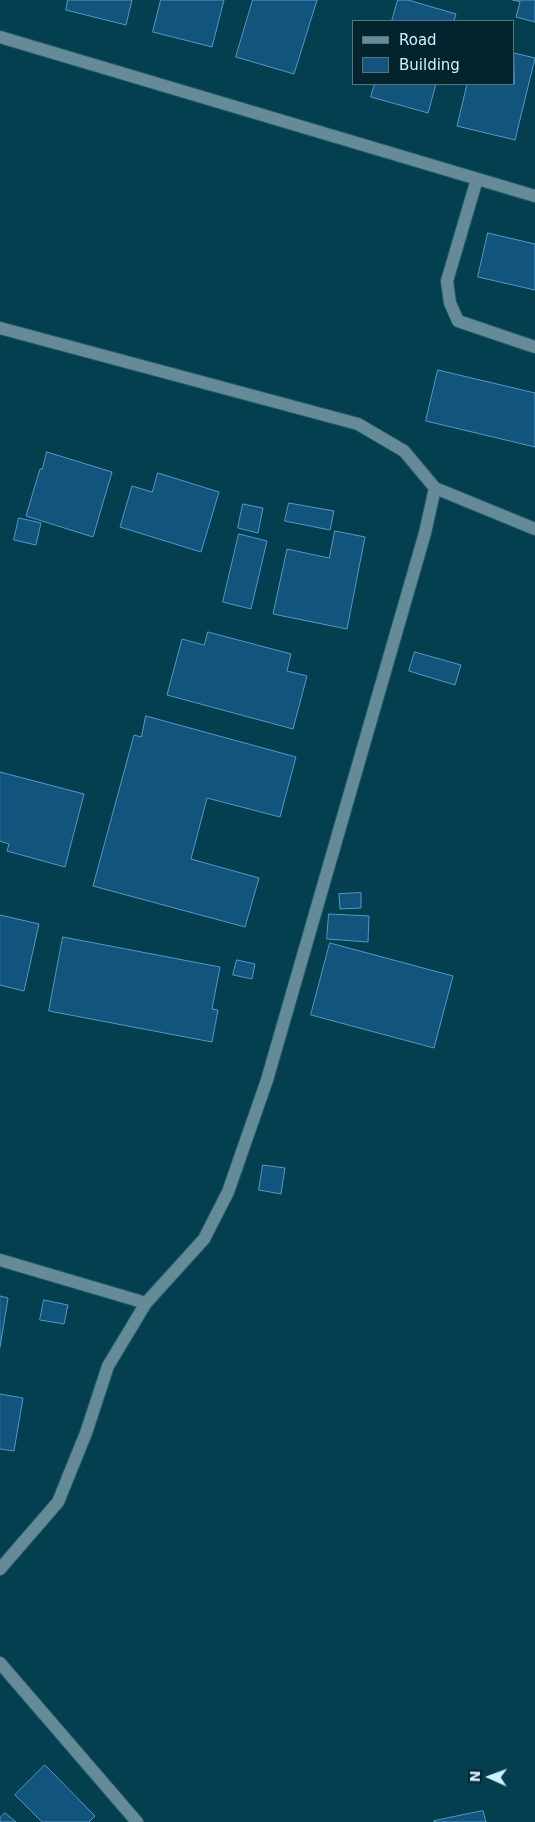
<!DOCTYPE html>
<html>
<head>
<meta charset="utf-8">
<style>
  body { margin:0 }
  #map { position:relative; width:535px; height:1822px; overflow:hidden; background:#033f4f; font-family:"DejaVu Sans",sans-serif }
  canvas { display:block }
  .legend { position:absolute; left:352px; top:20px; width:162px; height:65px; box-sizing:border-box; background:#03242d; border:1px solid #557681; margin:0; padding:6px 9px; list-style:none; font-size:15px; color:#cff2ff }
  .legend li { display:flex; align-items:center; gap:10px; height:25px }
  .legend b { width:25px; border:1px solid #557681 }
  .north { position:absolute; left:465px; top:1752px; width:50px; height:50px; -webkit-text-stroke:4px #03242d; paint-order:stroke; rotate:272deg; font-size:14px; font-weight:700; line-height:20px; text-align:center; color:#cff2ff }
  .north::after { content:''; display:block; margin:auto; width:18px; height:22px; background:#cff2ff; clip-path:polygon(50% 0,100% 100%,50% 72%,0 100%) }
</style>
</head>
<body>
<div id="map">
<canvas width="535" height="1822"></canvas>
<ul class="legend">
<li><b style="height:6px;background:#658a98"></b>Road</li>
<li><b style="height:14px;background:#13547c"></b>Building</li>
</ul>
<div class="north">N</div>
</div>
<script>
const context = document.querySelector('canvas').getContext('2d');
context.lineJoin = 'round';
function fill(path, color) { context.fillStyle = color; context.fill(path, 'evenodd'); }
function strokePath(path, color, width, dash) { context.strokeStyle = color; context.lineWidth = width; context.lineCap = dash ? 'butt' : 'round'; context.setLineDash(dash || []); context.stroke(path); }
const building = new Path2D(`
  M68,0H132L126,25L66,10Z
  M161,0H224L212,47L153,32Z
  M253,0H317L294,74L236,57Z
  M398,0H408L456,14L454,21H392Z
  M513,0H535V22L516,17L520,2Z
  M514,53L535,58L515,140L457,126L467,84H514Z
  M375,84H436L428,113L371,97Z
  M488,233L535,244V290L478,277Z
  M438,370L535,393V447L426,421Z
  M47,452L112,472L93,537L26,516L40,469H42Z
  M158,473L219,492L201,552L120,527L132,486L152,492Z
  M289,503L334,511L330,530L285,521Z
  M243,504L263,508L258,533L238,528Z
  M19,518L41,523L36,545L14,540Z
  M335,531L365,537L347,629L273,614L287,549L329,558Z
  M239,534L267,541L251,609L223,602Z
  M208,632L291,654L287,671L307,676L293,729L167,695L182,639L204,645Z
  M415,652L461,665L455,685L409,671Z
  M146,716L296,757L280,817L207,798L191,859L259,878L245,927L93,886L134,735L141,737Z
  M0,772L84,794L65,867L7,851L9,844L0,841Z
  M361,893V908L340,909L339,894Z
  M329,914L369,916L368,942L327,939Z
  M0,915L39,924L24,991L0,985Z
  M63,937L220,967L212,1009L218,1010L212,1042L49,1011Z
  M330,943L453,976L434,1048L311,1015Z
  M237,960L255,964L252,979L233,975Z
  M263,1165L285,1168L281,1194L259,1190Z
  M0,1296L8,1298L0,1347Z
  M44,1300L68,1305L64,1324L40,1320Z
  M0,1394L23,1398L14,1451L0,1449Z
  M45,1765L95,1816L89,1822H42L15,1795Z
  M483,1811L486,1822H434V1821Z
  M5,1813L16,1822H0V1818Z`);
const minor = new Path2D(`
  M0,37L535,196
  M477,179L447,281L450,303L458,321L535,347
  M0,328L358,424L404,451L435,488L535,529
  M0,1260L146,1303
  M0,1569L58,1502L86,1433L108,1366L146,1303L204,1239L228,1192L267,1080L425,533L435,488
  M0,1663L137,1822`);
fill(building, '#13547c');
strokePath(building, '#5398ca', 1);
strokePath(minor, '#245c6b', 14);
strokePath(minor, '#658a98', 12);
</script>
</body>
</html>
